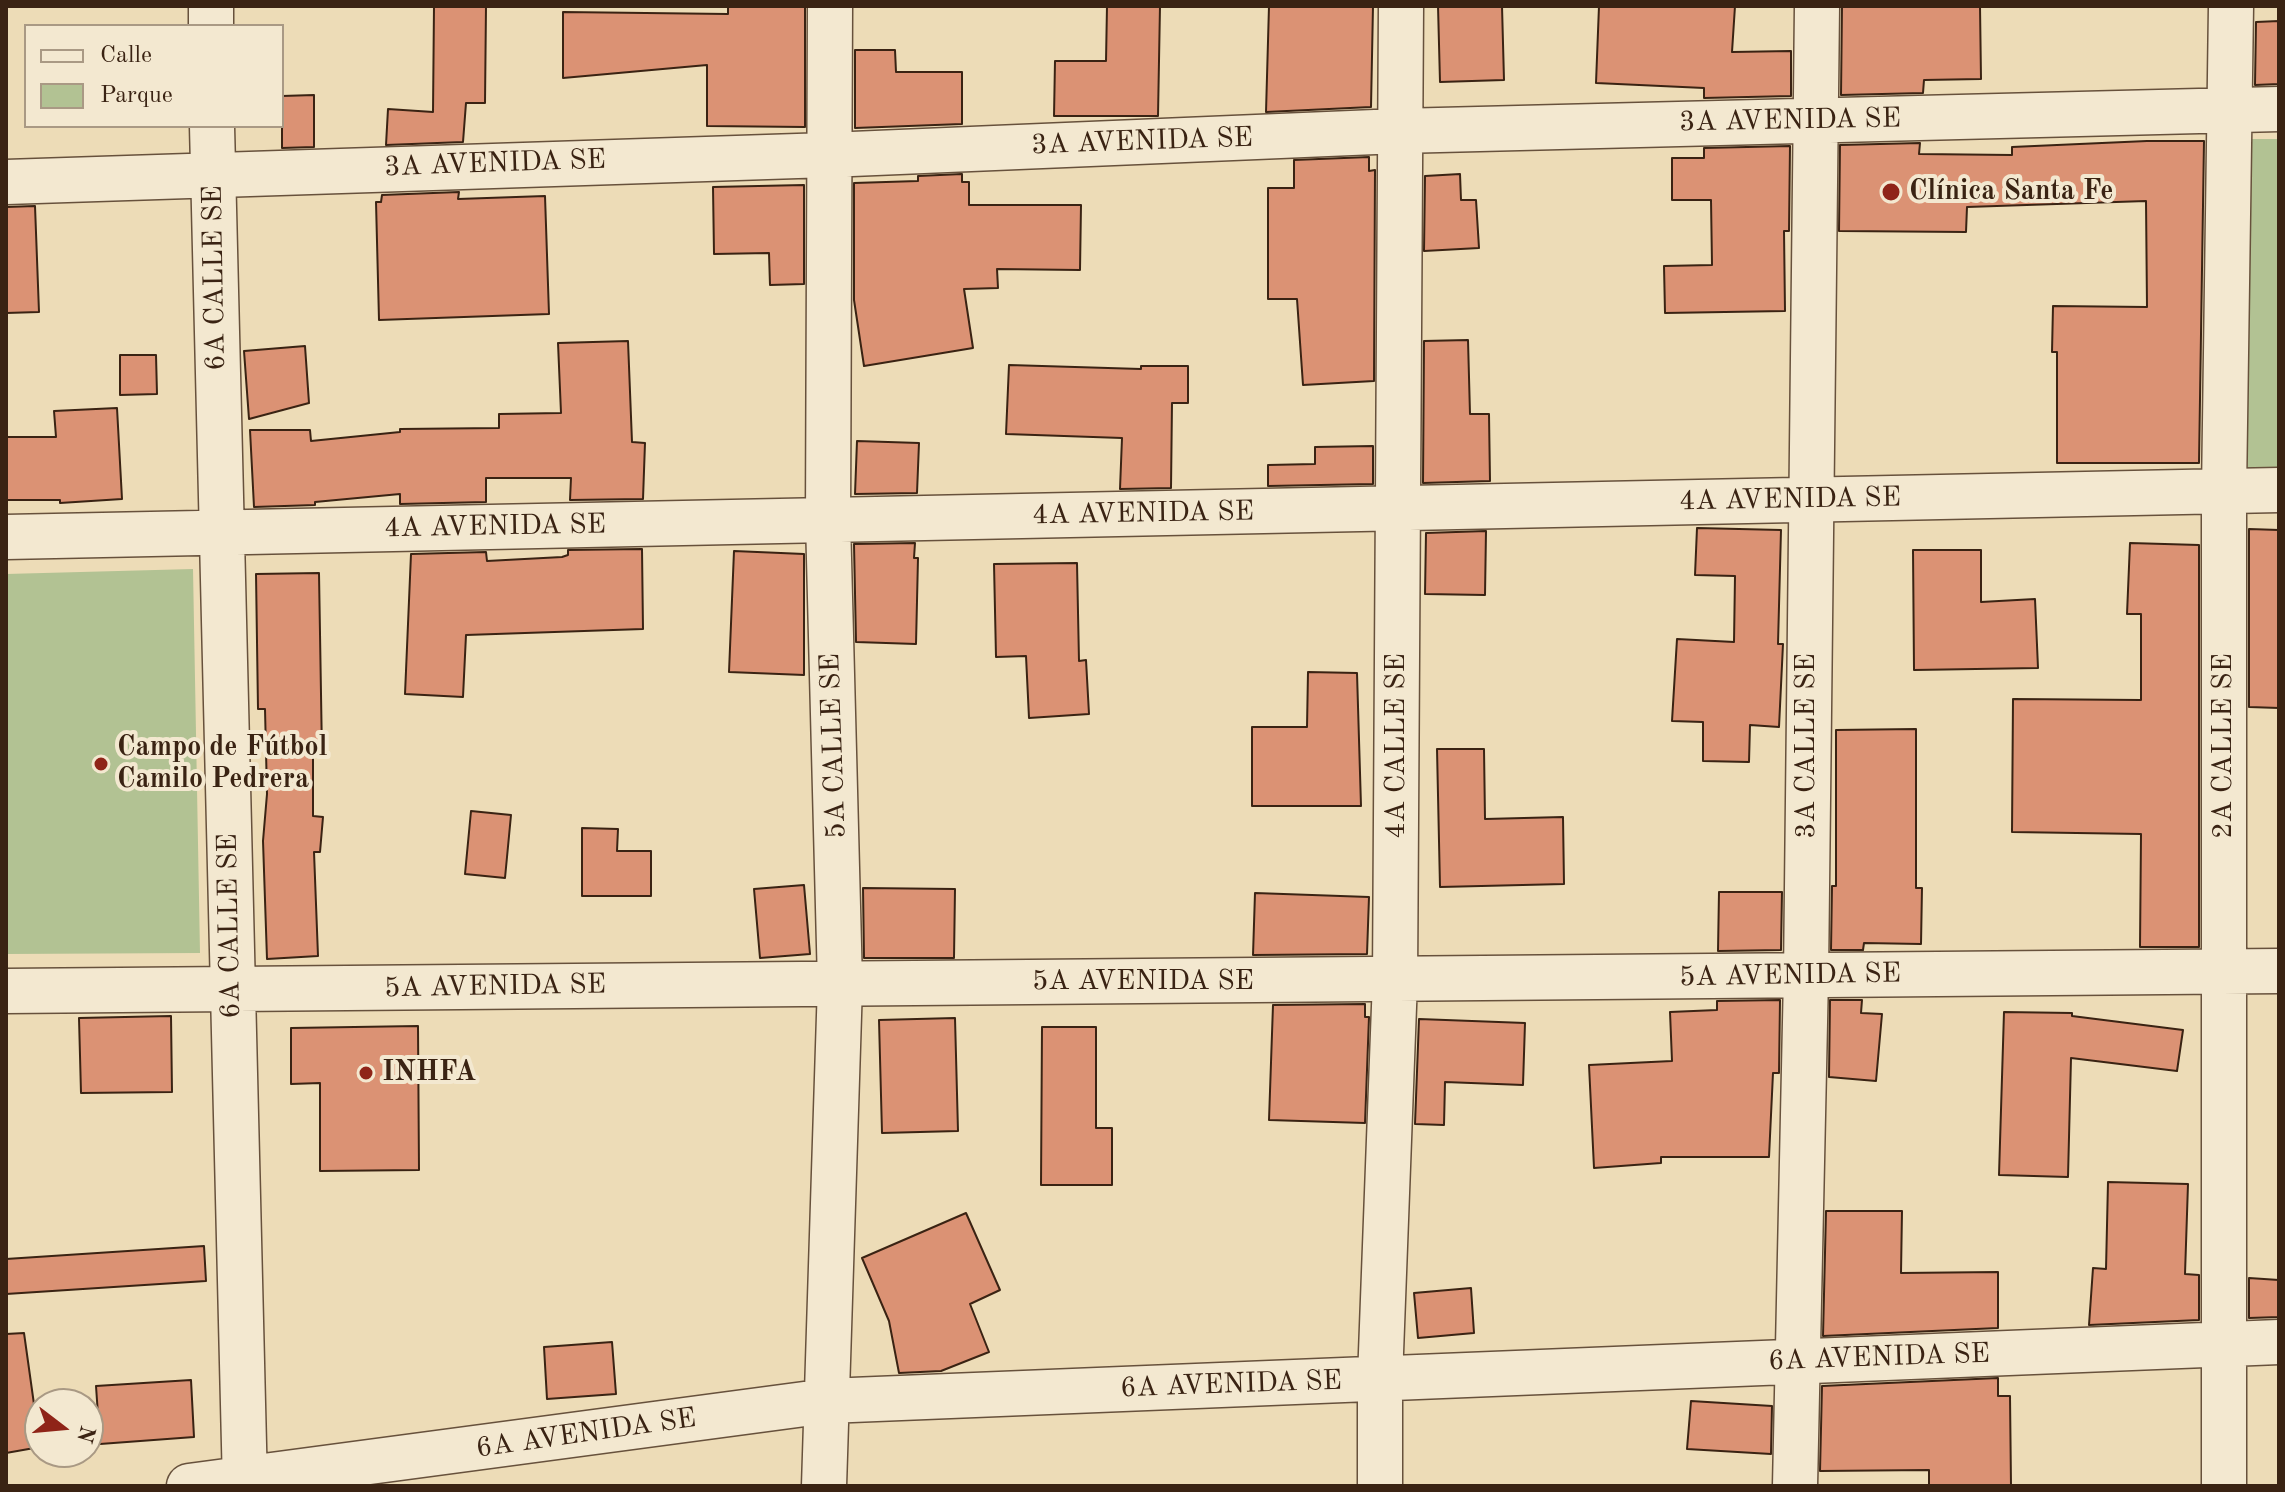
<!DOCTYPE html>
<html>
<head>
<meta charset="utf-8">
<style>
  body { margin:0 }
  #map { position:relative; width:2285px; height:1492px; overflow:hidden; background:#eddcb7; font-family:"Old Standard TT",serif }
  canvas { display:block }
  .frame { position:absolute; inset:0; border:8px solid #3a2313; pointer-events:none }
  .legend { position:absolute; left:24px; top:24px; width:260px; height:104px; box-sizing:border-box; background:#f3e8d0; border:2px solid #a99984; margin:0; padding:10px 14px; list-style:none; font-size:24px; color:#3a2313 }
  .legend li { display:flex; align-items:center; gap:16px; height:40px }
  .legend b { width:40px; border:2px solid #a99984 }
  .north { position:absolute; left:24px; top:1388px; width:80px; height:80px; box-sizing:border-box; background:#f3e8d0; border:2px solid #a99984; border-radius:50%; rotate:106deg; font-size:22px; font-weight:700; line-height:32px; text-align:center; color:#3a2313 }
  .north::after { content:''; display:block; margin:auto; width:28px; height:36px; background:#8f2418; clip-path:polygon(50% 0,100% 100%,50% 72%,0 100%) }
</style>
</head>
<body>
<div id="map">
<canvas width="2285" height="1492"></canvas>
<div class="frame"></div>
<ul class="legend">
<li><b style="height:10px;background:#f3e8d0"></b>Calle</li>
<li><b style="height:22px;background:#b2c293"></b>Parque</li>
</ul>
<div class="north">N</div>
</div>
<script>
const context = document.querySelector('canvas').getContext('2d');
context.lineJoin = 'round';
function fill(path, color) { context.fillStyle = color; context.fill(path, 'evenodd'); }
function strokePath(path, color, width, dash) { context.strokeStyle = color; context.lineWidth = width; context.lineCap = dash ? 'butt' : 'round'; context.setLineDash(dash || []); context.stroke(path); }
function label(font, color, halo, rows, align = 'center') {
  context.font = font + ' "Old Standard TT",serif'; context.lineWidth = 8; context.setLineDash([]); context.textBaseline = 'middle'; context.strokeStyle = halo; context.fillStyle = color; for (const [text, x, y, turn = 0] of rows) {
    context.save(); context.translate(x, y); context.rotate((+turn || 0) * Math.PI / 180); context.textAlign = isNaN(turn) ? turn : align; if (halo) context.strokeText(text, 0, 0); context.fillText(text, 0, 0); context.restore();
  }
}
const green = new Path2D(`
  M2245,139H2279V471L2248,473Z
  M193,569L200,953L6,954V574Z`);
const building = new Path2D(`
  M434,6H486L485,103H466L463,142L386,145L388,109L433,112Z
  M728,6H805V127L707,126V65L563,78V12L728,14Z
  M1107,6H1160L1158,116H1054L1055,61H1106Z
  M1269,6H1373L1371,107L1266,112Z
  M1438,6H1502L1504,80L1440,82Z
  M1599,6H1735L1732,52L1791,51V96L1704,98V88L1596,83Z
  M1842,6H1980L1981,79L1924,80L1923,93L1841,95Z
  M2279,21V84L2255,85L2256,22Z
  M855,50H895L896,72H962V124L855,128Z
  M314,95V147L282,148V96Z
  M2147,141H2204L2199,463H2057V352H2052L2053,306L2147,307L2146,201L1967,207L1966,232L1839,231L1840,145L1920,143L1919,154L2012,155V147Z
  M1790,146L1789,231H1784L1785,311L1665,313L1664,266L1712,265L1711,200H1672V158H1704V148Z
  M1369,157V171L1375,170L1374,381L1303,385L1297,299H1268V188H1294V160Z
  M962,174V182H969V205H1081L1080,270L997,269L998,288L964,289L973,348L864,366L854,300V183L918,181V176Z
  M1460,174L1461,200H1476L1479,248L1424,251L1425,176Z
  M804,185V284L770,285L769,253L714,254L713,187Z
  M459,192L458,199L545,196L549,314L379,320L376,202H381L382,195Z
  M35,206L39,312L6,313V207Z
  M1468,340L1470,414H1489L1490,481L1423,483L1424,341Z
  M628,341L632,442L645,443L643,499L570,500L571,478H486V502L400,504V494L315,502V505L254,507L250,430H310L311,441L400,432V429L499,428V414L561,413L558,343Z
  M305,346L309,403L249,419L244,351Z
  M120,355H156L157,394L120,395Z
  M1009,365L1141,369V366H1188V403H1172L1171,488L1120,489L1122,438L1006,434Z
  M117,408L122,499L60,503V500H6V437H56L54,411Z
  M857,441L919,443L917,493L855,494Z
  M1373,446V484L1268,486V465L1315,464V447Z
  M1697,528L1781,530L1778,644H1783L1779,727L1750,725L1749,762L1703,761V722L1672,721L1677,639L1734,642L1735,576L1695,575Z
  M2249,529L2279,530V708L2249,707Z
  M1486,531L1485,595L1425,594L1426,533Z
  M915,543L914,558H918L916,644L856,642L854,544Z
  M2130,543L2199,545V947H2140L2141,834L2012,832L2013,699L2141,700V614H2127Z
  M642,549L643,629L466,635L463,697L405,694L411,554L486,552L487,561L562,557L568,555V550Z
  M1913,550H1981V602L2035,599L2038,668L1914,670Z
  M734,551L804,554V675L729,672Z
  M1077,563L1079,661L1086,660L1089,714L1029,718L1026,656L996,657L994,564Z
  M319,573L322,754L313,753V816L323,817L320,852H314L318,956L267,959L263,841L267,794L265,709H258L256,574Z
  M1308,672L1357,673L1361,806H1252V727H1307Z
  M1916,729V888H1922L1921,944L1864,943L1863,950H1831L1832,886H1836V730Z
  M1437,749H1484L1485,819L1563,817L1564,884L1440,887Z
  M471,811L511,815L505,878L465,874Z
  M582,828L618,829L617,851H651V896H582Z
  M804,885L810,954L760,958L754,889Z
  M863,888L955,889L954,958H864Z
  M1719,892H1782L1781,950L1718,951Z
  M1255,893L1369,897L1367,954L1253,955Z
  M1780,1000L1779,1073H1773L1769,1157H1661V1163L1594,1168L1589,1065L1672,1061L1670,1012L1717,1010V1001Z
  M1830,1000H1862L1861,1013L1882,1014L1876,1081L1829,1077Z
  M1365,1004V1017H1369L1365,1123L1269,1120L1273,1005Z
  M2004,1012L2072,1013V1016L2183,1030L2177,1071L2071,1058L2068,1177L1999,1175Z
  M171,1016L172,1092L81,1093L79,1018Z
  M955,1018L958,1131L882,1133L879,1020Z
  M1419,1019L1525,1023L1523,1085L1445,1082L1444,1125L1415,1124Z
  M418,1026L419,1170L320,1171V1083L291,1084V1028Z
  M1042,1027H1096V1128H1112V1185H1041Z
  M2108,1182L2188,1184L2185,1274L2199,1275V1320L2089,1325L2093,1268L2106,1269Z
  M1826,1211H1902L1901,1273L1998,1272V1328L1823,1336Z
  M966,1213L1000,1290L970,1304L989,1352L941,1371L899,1373L889,1321L862,1258Z
  M204,1246L206,1281L6,1294V1259Z
  M2249,1278L2279,1280V1317L2249,1318Z
  M1471,1288L1474,1333L1418,1338L1414,1293Z
  M24,1333L40,1447L6,1453V1334Z
  M612,1342L616,1394L547,1399L544,1347Z
  M1998,1378V1396H2010L2011,1486H1929V1470L1820,1471L1822,1386Z
  M191,1380L194,1437L100,1444L96,1386Z
  M1691,1401L1772,1406L1771,1454L1687,1449Z`);
const minor = new Path2D(`
  M211,6V26
  M212,126L245,1486
  M6,182L828,155L1399,131L2279,109
  M6,537L2279,490
  M6,991L2279,971
  M189,1486L827,1401L2279,1342
  M824,1486L840,984L828,520L830,6
  M1380,1486V1379L1395,980L1401,6
  M1795,1486L1806,976L1817,6
  M2224,1486V492L2231,6`);
const markers = [
  [1891,192,10,"#8f2418"],
  [101,764,8,"#8f2418"],
  [366,1073,8,"#8f2418"]
];
const streetNames = [
  ["3A AVENIDA SE",1790,121,-1],
  ["3A AVENIDA SE",1142,142,-2],
  ["3A AVENIDA SE",495,164,-2],
  ["6A CALLE SE",215,278,-91],
  ["4A AVENIDA SE",1790,500,-1],
  ["4A AVENIDA SE",1143,514,-1],
  ["4A AVENIDA SE",495,527,-1],
  ["5A CALLE SE",834,746,-92],
  ["4A CALLE SE",1397,746,-90],
  ["3A CALLE SE",1807,746,-90],
  ["2A CALLE SE",2224,746,-90],
  ["6A CALLE SE",230,926,-91],
  ["5A AVENIDA SE",1790,976,-1],
  ["5A AVENIDA SE",1143,982],
  ["5A AVENIDA SE",495,987,-1],
  ["6A AVENIDA SE",1879,1358,-2],
  ["6A AVENIDA SE",1231,1385,-2],
  ["6A AVENIDA SE",586,1434,-8]
];
const poiNames = [
  ["Clínica Santa Fe",1909,192],
  ["Campo de Fútbol",117,748],
  ["Camilo Pedrera",117,780],
  ["INHFA",382,1073]
];
fill(green, '#b2c293');
fill(building, '#db9274');
strokePath(building, '#3a2313', 2);
strokePath(minor, '#67513c', 47);
strokePath(minor, '#f3e8d0', 44);
for (const [x, y, r, color] of markers) { const dot = new Path2D(); dot.arc(x, y, r, 0, 2 * Math.PI); context.fillStyle = color; context.fill(dot); strokePath(dot, '#f3e8d0', 3); }
label('28px', '#3a2313', '#f3e8d0', streetNames);
label('bold 28px', '#3a2313', '#f3e8d0', poiNames, 'left');
</script>
</body>
</html>
